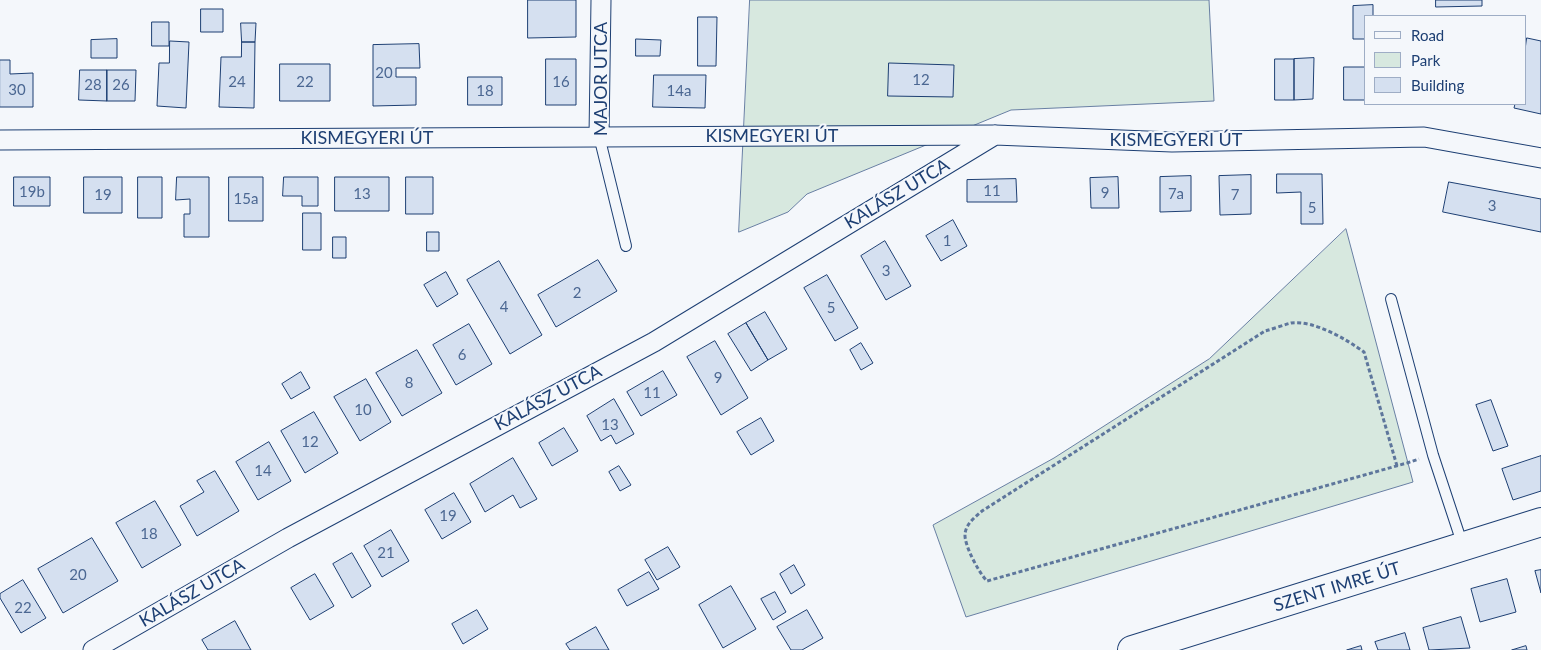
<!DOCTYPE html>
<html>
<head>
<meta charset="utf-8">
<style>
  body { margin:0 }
  #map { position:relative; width:1541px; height:650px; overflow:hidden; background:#f4f7fb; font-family:Lato,sans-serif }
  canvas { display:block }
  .legend { position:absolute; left:1364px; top:15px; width:162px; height:90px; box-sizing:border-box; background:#f4f7fb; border:1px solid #9eadc5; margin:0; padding:6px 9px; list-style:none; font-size:15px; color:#1d3f73 }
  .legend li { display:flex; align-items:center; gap:10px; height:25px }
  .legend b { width:25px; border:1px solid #9eadc5 }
</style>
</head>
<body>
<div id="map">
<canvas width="1541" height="650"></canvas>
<ul class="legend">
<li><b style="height:6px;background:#f4f7fb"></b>Road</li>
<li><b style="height:14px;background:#d7e8df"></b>Park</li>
<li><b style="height:14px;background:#d5e0f0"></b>Building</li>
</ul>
</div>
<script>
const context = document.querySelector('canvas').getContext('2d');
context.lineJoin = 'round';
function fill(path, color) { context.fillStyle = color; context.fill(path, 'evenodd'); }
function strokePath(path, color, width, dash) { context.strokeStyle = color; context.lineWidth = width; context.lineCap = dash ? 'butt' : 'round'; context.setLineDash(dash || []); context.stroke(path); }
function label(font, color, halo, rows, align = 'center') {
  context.font = font + ' Lato,sans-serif'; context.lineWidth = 4; context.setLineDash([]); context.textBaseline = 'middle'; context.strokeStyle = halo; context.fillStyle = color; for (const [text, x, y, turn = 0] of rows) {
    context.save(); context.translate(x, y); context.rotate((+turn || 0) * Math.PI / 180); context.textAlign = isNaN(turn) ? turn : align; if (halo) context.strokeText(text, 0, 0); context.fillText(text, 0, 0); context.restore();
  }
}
const green = new Path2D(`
  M750,0H1209L1214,101L1011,110L807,194L788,212L739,232Z
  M1346,229L1413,482L966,617L933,525L1054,458L1209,359Z`);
const building = new Path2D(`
  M528,0H576V37L528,38Z
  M1436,0H1482V6L1436,7Z
  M1373,5V16H1365V39H1353V6Z
  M201,9H223V32H201Z
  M698,17H717L716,66H698Z
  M152,22H169V46H152Z
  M241,23H256L255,42H242Z
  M1527,38L1541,41V114L1514,108L1515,104H1525V50Z
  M117,39V58H91V40Z
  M636,39L661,40L660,56H636Z
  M170,41L189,42L186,108L157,106L159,63H169Z
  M242,42H255L254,108L219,107L221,57H241Z
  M419,44L420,68H396V77H416V105L373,106V45Z
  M1314,58L1313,99L1294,100V59Z
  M546,59H576V105H546Z
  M1275,59H1294V100H1275Z
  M0,60H10V74L33,73V107H0Z
  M889,63L954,65L953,97L888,96Z
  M280,64H330V101H280Z
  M1344,67H1365V100H1344Z
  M80,70H107V101L79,100Z
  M107,70H136L135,101H107Z
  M654,75H706L705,108L653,107Z
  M468,77H502V105H468Z
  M1277,174H1322L1323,224H1301V192L1277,193Z
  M1251,175V214L1220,215L1219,176Z
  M1191,176V211L1160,212V177Z
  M14,177H50V206H14Z
  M84,177H122V213H84Z
  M138,177H162V218H138Z
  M177,177H209V237H184V214H190V199L176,200Z
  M229,177H263V221H229Z
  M284,177H318V206H302V196H283Z
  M335,177H389V211H335Z
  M406,177H433V214H406Z
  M1118,177L1119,208H1091L1090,178Z
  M1016,179L1017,202H967V180Z
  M1449,182L1541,199V232L1443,212Z
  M303,213H321V250H303Z
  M953,220L967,246L941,261L926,236Z
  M427,232H439V251H427Z
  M333,237H346V258H333Z
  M885,241L911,286L886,300L861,256Z
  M598,260L617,291L556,327L538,295Z
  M499,261L542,335L510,354L467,280Z
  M446,272L458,294L437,307L424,285Z
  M827,275L858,328L835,341L804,288Z
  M765,312L787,349L768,360L746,323Z
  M746,323L768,360L751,371L728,334Z
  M469,324L492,364L456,385L433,345Z
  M715,341L748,398L721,415L687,357Z
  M861,343L873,363L861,370L850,350Z
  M417,350L442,393L402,416L376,373Z
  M663,371L677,395L641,416L627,392Z
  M301,372L310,388L291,399L282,384Z
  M366,379L391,422L360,441L334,397Z
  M614,399L634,434L616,444L611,435L601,441L587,416Z
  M1491,400L1508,446L1493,451L1476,405Z
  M314,412L338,453L305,473L281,431Z
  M761,418L774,441L751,455L737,432Z
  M564,428L578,451L552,466L539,443Z
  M269,442L291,481L258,500L236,462Z
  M1541,456V491L1513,500L1502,469Z
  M513,458L537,499L520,508L513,495L485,512L470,484Z
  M619,466L631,485L620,491L609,472Z
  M215,471L239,511L197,536L180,506L204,492L197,481Z
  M454,493L471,522L442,539L425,510Z
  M155,501L181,545L142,568L116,523Z
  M391,530L409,561L382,577L364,546Z
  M92,538L118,581L63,613L38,569Z
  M668,547L680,567L657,580L645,560Z
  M352,553L371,586L352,598L333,564Z
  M794,565L805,585L791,594L780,574Z
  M1541,570V593L1535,571Z
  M649,572L659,589L627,606L618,590Z
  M315,574L334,606L310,620L291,588Z
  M1507,579L1516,612L1480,622L1471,589Z
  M23,580L46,618L21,633L0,598V594Z
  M731,586L756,629L723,648L699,605Z
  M775,592L786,612L773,620L761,599Z
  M477,610L488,629L463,644L452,624Z
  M807,610L823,638L802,650H791L777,627Z
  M1461,617L1470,648L1429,650L1423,628Z
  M235,621L251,650H208L202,640Z
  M596,627L609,650H570L566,644Z
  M1405,633L1410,650H1378L1375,642Z
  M1361,646L1362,650H1347Z
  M1526,646L1527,650H1512Z`);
const path = new Path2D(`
  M1397,466L1364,352C1346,339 1314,320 1291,323C1283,325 1273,329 1265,331L982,511C975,517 966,524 965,534C964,545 979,573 987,581L1407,463L1419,459`);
const service = new Path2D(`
  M599,136L626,246
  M1391,299L1433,455L1463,546`);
const minor = new Path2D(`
  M599,136L601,0
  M0,140L995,135L1172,142L1424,137L1541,158
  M93,650L288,538L654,342L995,135`);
const secondary = new Path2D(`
  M1132,650L1541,522`);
const numberNames = [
  ["20",384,73],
  ["12",921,80],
  ["24",237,82],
  ["22",305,82],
  ["16",561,82],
  ["28",93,85],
  ["26",121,85],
  ["30",17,90],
  ["18",485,91],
  ["14a",679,91],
  ["11",992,191],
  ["19b",32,192],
  ["9",1105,193],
  ["13",362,194],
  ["7a",1176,194],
  ["19",103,195],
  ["7",1235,195],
  ["15a",246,199],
  ["3",1492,206],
  ["5",1312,208],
  ["1",947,241],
  ["3",886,271],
  ["2",577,293],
  ["4",504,307],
  ["5",831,308],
  ["6",462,355],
  ["9",718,378],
  ["8",409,383],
  ["11",652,393],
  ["10",363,410],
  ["13",610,425],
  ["12",310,442],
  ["14",263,471],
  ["19",448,516],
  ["18",149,534],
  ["21",386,553],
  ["20",78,575],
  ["22",23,608]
];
const streetNames = [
  ["MAJOR UTCA",601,79,-90],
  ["KISMEGYERI ÚT",772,136],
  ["KISMEGYERI ÚT",367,138],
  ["KISMEGYERI ÚT",1176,140],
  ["KALÁSZ UTCA",897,194,-31],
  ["KALÁSZ UTCA",548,398,-28],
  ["SZENT IMRE ÚT",1337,587,-17],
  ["KALÁSZ UTCA",192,593,-30]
];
fill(green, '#d7e8df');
strokePath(green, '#687fa3', 1);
fill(building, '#d5e0f0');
strokePath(building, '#1d3f73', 1);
strokePath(service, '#1d3f73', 12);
strokePath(minor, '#1d3f73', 21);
strokePath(secondary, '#1d3f73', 30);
strokePath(path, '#5e769c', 3, [4, 2.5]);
strokePath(service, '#f4f7fb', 10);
strokePath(minor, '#f4f7fb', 19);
strokePath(secondary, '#f4f7fb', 28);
label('15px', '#4b6792', null, numberNames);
label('18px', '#1d3f73', '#f4f7fb', streetNames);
</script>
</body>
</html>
